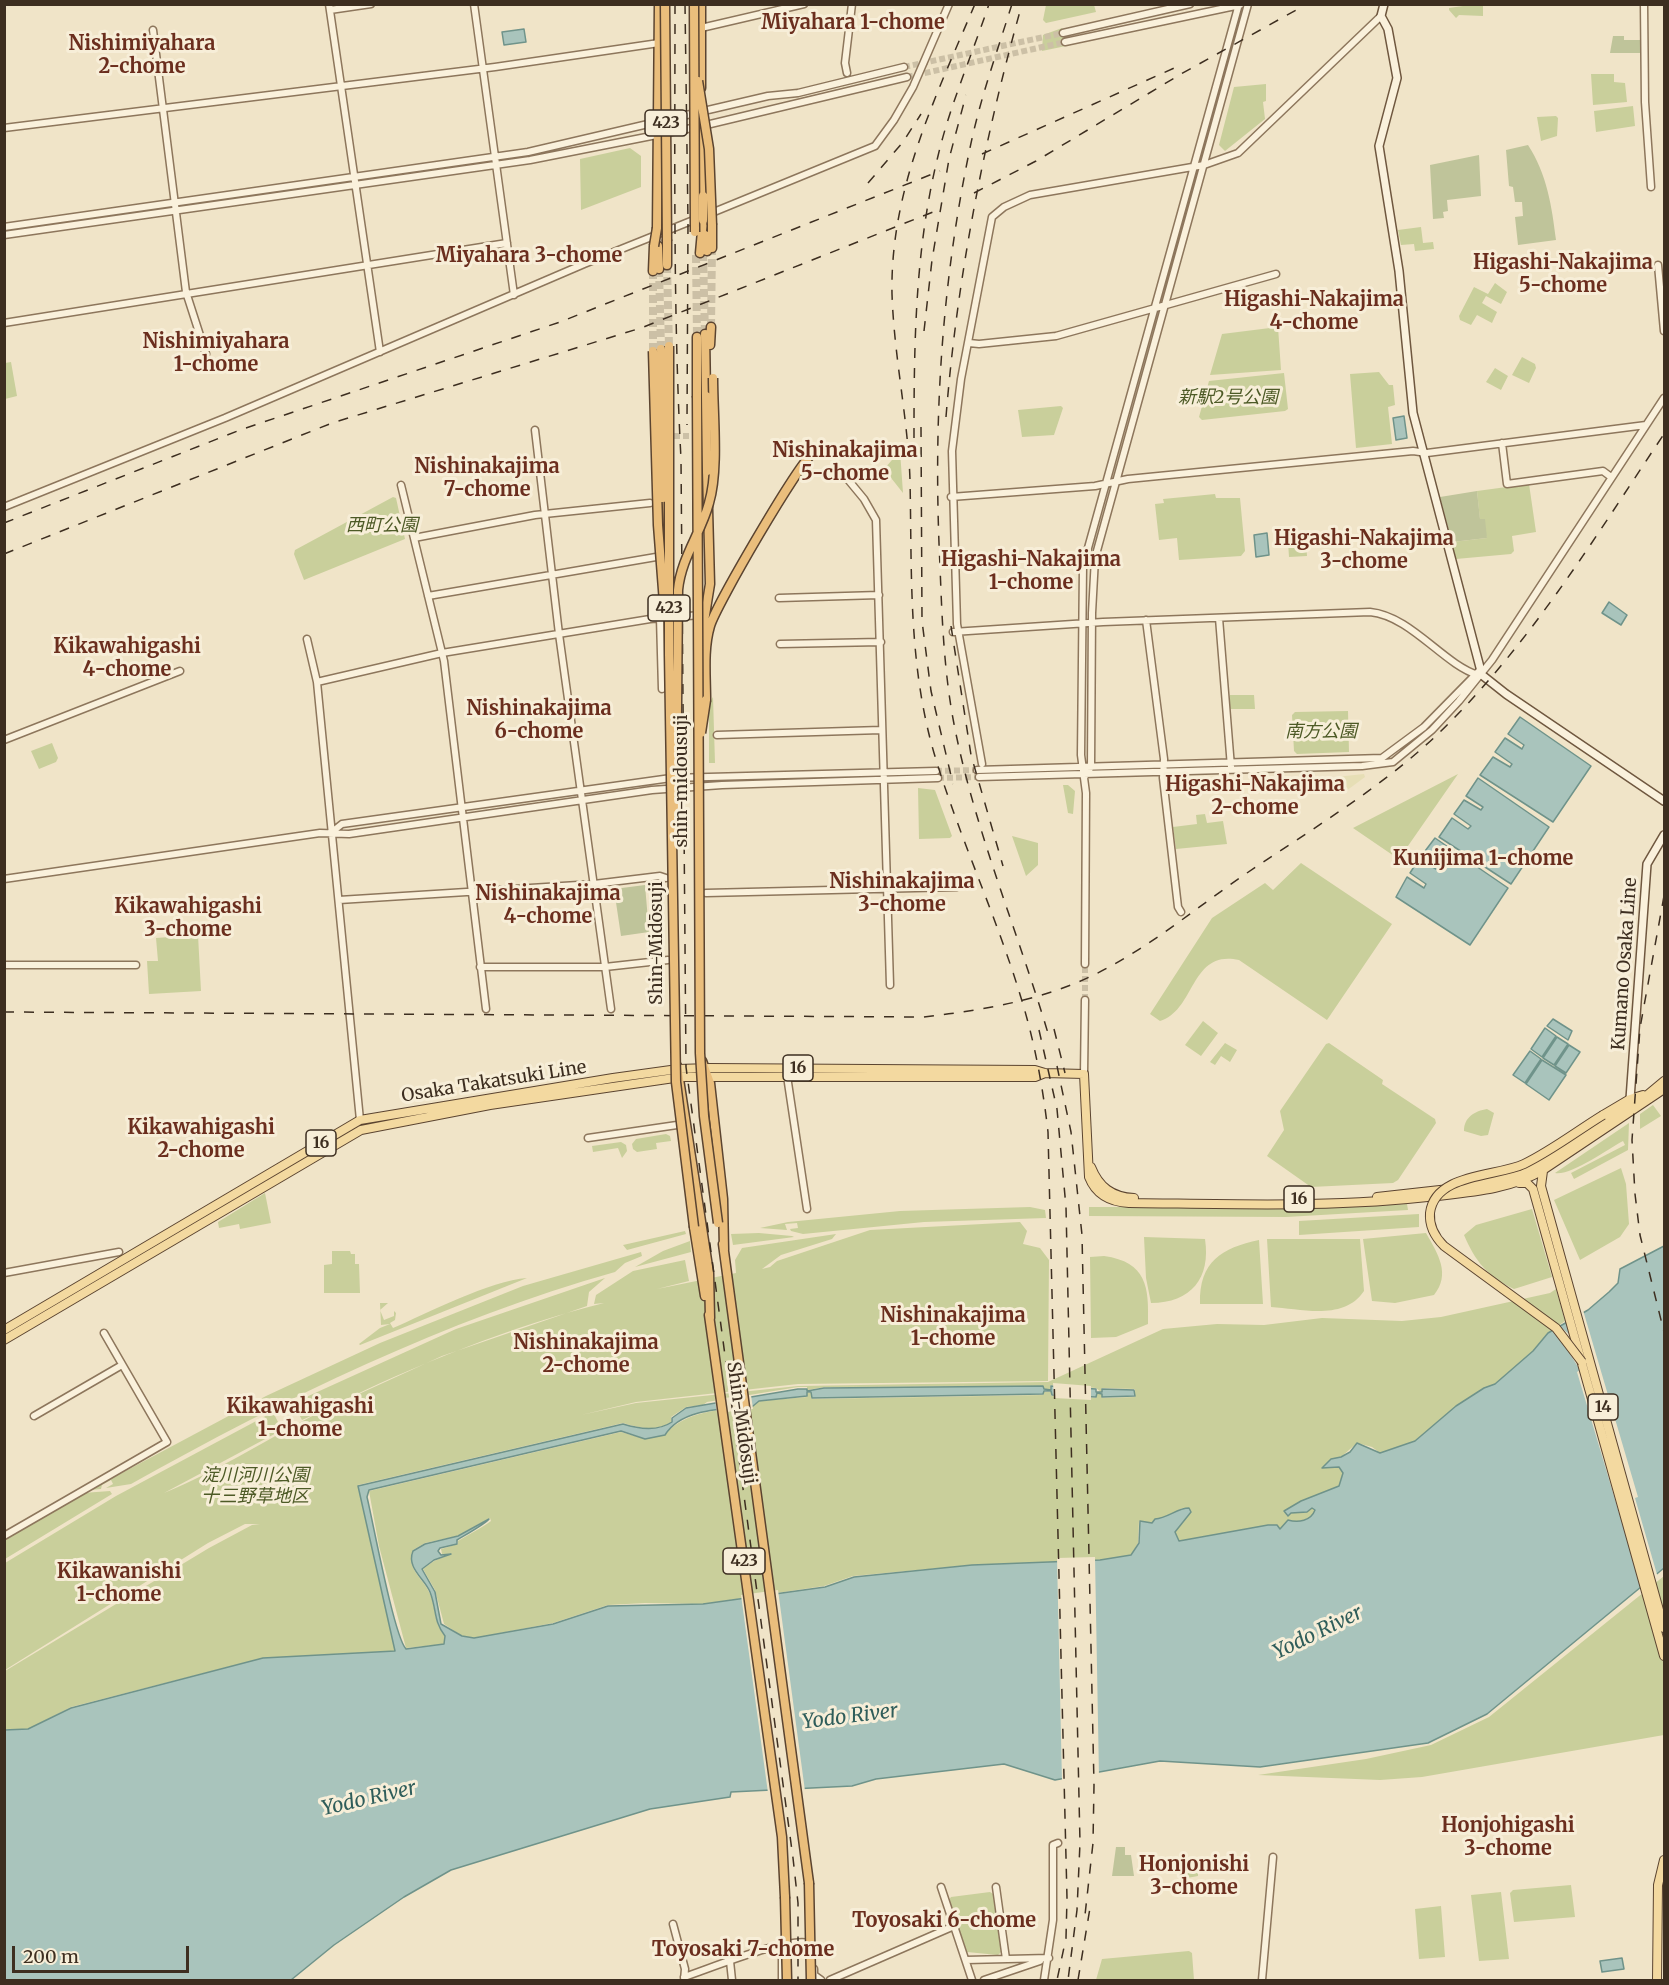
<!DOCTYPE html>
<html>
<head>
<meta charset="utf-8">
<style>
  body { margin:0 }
  #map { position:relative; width:1669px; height:1985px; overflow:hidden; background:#f0e4c8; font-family:Merriweather,serif }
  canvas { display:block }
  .frame { position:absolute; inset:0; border:6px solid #3d2e20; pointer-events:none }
  .scale { position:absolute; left:12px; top:1946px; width:177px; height:27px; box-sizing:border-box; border:3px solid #3d2e20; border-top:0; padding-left:8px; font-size:18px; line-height:21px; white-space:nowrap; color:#3d2e20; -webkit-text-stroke:4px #f7eed8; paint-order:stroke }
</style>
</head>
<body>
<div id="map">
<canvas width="1669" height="1985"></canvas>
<div class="frame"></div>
<div class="scale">200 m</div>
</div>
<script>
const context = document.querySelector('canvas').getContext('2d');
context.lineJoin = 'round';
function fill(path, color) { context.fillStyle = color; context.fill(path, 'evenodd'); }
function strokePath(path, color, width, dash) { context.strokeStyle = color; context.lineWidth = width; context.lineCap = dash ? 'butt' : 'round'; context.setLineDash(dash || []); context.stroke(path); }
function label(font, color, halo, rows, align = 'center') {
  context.font = font + ' Merriweather,"Noto Sans JP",serif'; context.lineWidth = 6; context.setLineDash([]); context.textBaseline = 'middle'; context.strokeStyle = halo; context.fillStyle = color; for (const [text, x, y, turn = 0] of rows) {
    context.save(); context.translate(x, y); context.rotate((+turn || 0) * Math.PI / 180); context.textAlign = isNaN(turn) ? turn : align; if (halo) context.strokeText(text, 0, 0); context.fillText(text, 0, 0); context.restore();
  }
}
const farmland = new Path2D(`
  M1364,774L1365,777L1346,791L1336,777Z`);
const green = new Path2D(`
  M1046,5H1094L1096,12L1046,23L1043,20Z
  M1470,5H1483V16L1459,15L1456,18L1449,10V8Z
  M1062,28L1066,46L1042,51L1043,35Z
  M1591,74H1614V82L1625,83L1627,102L1593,105Z
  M1266,84V101L1263,102L1265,119L1225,151L1219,145L1234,87Z
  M1633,106L1635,126L1596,132L1594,111Z
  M1556,116L1558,118L1557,136L1541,141L1537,117Z
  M630,148L641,156V187L581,210L580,159Z
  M1421,227L1423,243L1433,242L1434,249L1415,251L1414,244L1401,245L1398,230Z
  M1495,283L1507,292L1501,304L1486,296L1482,303L1497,312L1492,323L1477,315L1471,325L1460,320L1459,316L1474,287L1488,294Z
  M1278,327L1281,370L1210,375L1222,334Z
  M1522,357L1535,364L1536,368L1529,383L1512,375Z
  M11,362L17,396L5,399V363Z
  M1495,368L1508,376L1501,390L1486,382Z
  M1379,372L1389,385H1393L1395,405L1388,407L1392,444L1356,448L1350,374Z
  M1284,373L1288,409L1285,411L1202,420L1199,417L1209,381Z
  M1061,406L1063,408L1054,435L1022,437L1018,410Z
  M900,451L903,493L884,469Z
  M1529,484L1536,532L1512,536L1514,551L1511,554L1456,559L1452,542L1487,538L1480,520L1477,491Z
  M1215,494L1216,498H1240L1245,551L1241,556L1179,560L1177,538L1159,540L1155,504L1164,503L1163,499Z
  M393,497L396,498L405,539L304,580L294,554L295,550Z
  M1306,540L1307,556L1289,557L1288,542Z
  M1230,695H1254L1255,709H1231L1228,707Z
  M713,697L715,763H709V704Z
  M1348,711L1349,752L1297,754L1294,751L1292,715L1295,712Z
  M52,743L58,758L56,762L39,769L31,751Z
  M1458,774L1401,856H1394L1353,828Z
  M1063,785H1068L1075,791L1073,814L1068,813Z
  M918,788L935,790L952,836L950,838L919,839Z
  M1205,814L1207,823L1223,821L1227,844L1176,849L1173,827L1197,824L1196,815Z
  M1012,836L1038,843V865L1026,876Z
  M1301,863L1392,924L1327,1020L1239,960C1190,949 1196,1010 1160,1021L1150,1014L1212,918L1265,883L1273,890Z
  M198,935L201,991L149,994L147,961H158L156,938Z
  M1203,1021L1218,1033L1201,1056L1185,1045Z
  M1225,1043L1237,1050L1230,1062L1221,1056L1215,1065L1210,1062Z
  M1329,1043L1383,1080L1382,1084L1435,1119L1436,1123L1398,1180L1393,1183L1311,1187L1267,1156L1284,1130L1280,1111L1326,1044Z
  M1653,1105L1661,1116L1640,1129V1114Z
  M1487,1109L1494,1113L1488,1135L1481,1136L1464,1131C1464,1117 1475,1111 1487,1109Z
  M1629,1123L1628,1150L1574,1179L1571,1173L1625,1145L1623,1141C1608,1149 1571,1176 1555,1173Z
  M666,1134L670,1136L671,1141L656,1143L657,1149L637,1152L633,1149L632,1144L636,1139Z
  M621,1142L626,1145L627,1151L622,1158L618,1148L593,1152L592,1146Z
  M1621,1168L1626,1184L1629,1224L1620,1237L1580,1260L1554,1200Z
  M265,1193L271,1223L240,1229L239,1224L219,1228L218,1222Z
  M1407,1204L1408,1210L1286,1217L1089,1216V1207H1354Z
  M1030,1207L1045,1210L1046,1218L924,1222L803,1234L791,1231L790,1229L798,1228L797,1223L785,1224L787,1230L760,1228L788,1222L900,1211Z
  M1532,1209L1552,1277L1514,1289C1488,1277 1475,1261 1464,1235L1476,1225Z
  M1419,1214V1227L1299,1235V1221Z
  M1020,1222L1027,1231L1023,1244L1040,1248L1049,1260L1048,1381L798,1384L636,1402L581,1415L636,1403L798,1386L1048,1382L1163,1329L1217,1324L1264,1325L1322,1318L1402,1321L1441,1317L1550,1293L1556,1289L1565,1321L1548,1333L1533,1351L1495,1384L1484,1388L1456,1406L1415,1441L1380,1453L1372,1447L1357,1443L1341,1457L1331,1459L1332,1468L1339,1467L1343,1473L1339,1486L1301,1501L1284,1511L1287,1516L1291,1513L1314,1508L1315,1513C1306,1523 1292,1520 1280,1529L1268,1525L1179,1541L1175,1532L1191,1512L1182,1508L1164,1519H1155L1152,1523L1139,1521L1138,1543L1131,1555L1100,1560L972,1565L853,1576L824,1586L703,1604L645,1603L608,1605L553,1623L474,1638L462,1636L444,1624L435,1590L423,1569L434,1561L451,1554H442L441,1549L458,1544V1541C469,1534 482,1528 491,1521L490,1518L457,1536L425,1543L413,1550C405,1568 423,1578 429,1592C437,1608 432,1620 445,1636L444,1644L406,1648L379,1546L369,1491L621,1432L645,1439L665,1435C684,1411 719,1410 753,1406L759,1401L807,1397V1393H811L812,1399L1043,1395L1044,1392H1051V1396L1096,1398L1097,1394H1102V1398L1135,1397V1389L1102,1388L1101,1392L1096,1388L1051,1385L1050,1389H1044L1043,1386L825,1387L807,1390V1387H798L707,1402L703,1405L686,1407L671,1417V1422C657,1432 639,1428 623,1423L358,1485L395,1651L263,1658L71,1707L28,1729H5V1671L209,1548L252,1525L260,1524H245L208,1543L5,1670V1563L116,1496L273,1412L282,1430L164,1493C221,1470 275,1434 330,1407C415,1365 512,1326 604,1303L594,1304L596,1295L633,1271L685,1260L689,1281L657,1289L736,1273L735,1260L742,1248L836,1234L832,1239L781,1255L762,1269L770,1267L777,1261L870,1230Z
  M685,1231L686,1234L627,1250L623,1245Z
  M759,1233L792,1236L794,1237L733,1245L731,1234Z
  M1426,1233C1438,1254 1451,1274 1434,1295L1395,1303L1372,1301L1363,1239Z
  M1144,1237L1205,1239C1211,1278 1191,1303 1151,1303L1146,1278Z
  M1267,1239H1360L1364,1291C1344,1321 1302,1309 1271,1307Z
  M1259,1240L1263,1304H1200C1199,1261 1222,1248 1259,1240Z
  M690,1241L691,1252L635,1267L663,1251Z
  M332,1251H350L351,1254H355V1264H359L360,1293H324V1265L332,1264Z
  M641,1252L642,1256L625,1263L615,1272C445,1320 285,1398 131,1484L106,1488L113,1484L111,1480L102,1485L101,1489L90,1490L266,1396L380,1343L523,1286Z
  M1104,1256C1147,1262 1149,1287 1148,1324L1116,1337L1091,1338L1090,1257Z
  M527,1278L360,1345L359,1344L380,1328L390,1324L381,1325L380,1303H388L380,1310L384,1320L394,1316V1311L396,1313L395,1320L390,1323L393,1328C426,1314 491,1280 527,1278Z
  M605,1278L589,1292L587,1306L442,1356L302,1420L293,1403L456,1329Z
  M110,1491L112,1494L5,1559V1540L83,1493Z
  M1664,1576V1735L1422,1777L1380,1780L1258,1775L1366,1759L1431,1745L1489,1717Z
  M1202,1859L1203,1871H1198V1876L1187,1878L1184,1860Z
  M1571,1885L1575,1917L1514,1922L1510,1893L1513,1890Z
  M990,1892L993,1894L1001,1952L998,1955L967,1952L949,1900L951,1897Z
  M1501,1892L1509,1959L1479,1961L1471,1895Z
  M1441,1906L1445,1957L1419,1959L1415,1909Z
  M1189,1951L1192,1953L1194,1980H1096L1102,1959Z`);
const cemetery = new Path2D(`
  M1613,36H1624V40H1642V53H1610Z
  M1528,145C1547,174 1552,207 1556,240L1518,245L1515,217L1523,216L1522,202H1515L1513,187L1509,186L1506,150Z
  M1479,155L1481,196L1447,200L1448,211L1443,212L1444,218L1433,219L1430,165Z
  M1477,491L1480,519H1485L1487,538L1452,542L1440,497Z
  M645,885L649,932L621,936L614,889Z
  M1116,1847H1125V1855H1131L1134,1876H1112Z`);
const water = new Path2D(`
  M524,29L526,42L504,45L502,32Z
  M1404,416L1407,438L1396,440L1393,418Z
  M1267,533L1269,555L1256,557L1254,535Z
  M1609,602L1627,615L1621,625L1602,613Z
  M1520,717L1591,766L1553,822L1480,775L1493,757L1510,767L1512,764L1495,752L1505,738L1522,749L1524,745L1508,734Z
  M1478,778L1549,827L1511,884L1439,837L1452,818L1468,829L1471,826L1454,814L1464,800L1481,810L1483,807L1466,796Z
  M1435,838L1508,888L1470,945L1396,897L1407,877L1424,888L1426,884L1410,873L1419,859L1436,869L1438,866L1422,855Z
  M1553,1019L1572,1031L1568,1040L1547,1026Z
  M1545,1028L1556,1036L1542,1057L1531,1049Z
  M1557,1037L1568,1044L1554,1065L1543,1058Z
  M1569,1045L1580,1052L1566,1073L1555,1066Z
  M1530,1051L1541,1059L1525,1083L1513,1075Z
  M1542,1060L1566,1075L1549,1100L1526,1084Z
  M1664,1246V1568L1487,1714L1428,1743L1260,1767L1160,1761L1055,1780L1004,1764L876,1779L852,1786L731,1792L730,1797L650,1809L451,1870L404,1897L334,1945L291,1980H5L4,1730L28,1729L71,1708L263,1658L395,1651L358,1486L623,1424C639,1429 657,1432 672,1422V1418L686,1408L798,1389H807V1391L824,1388L1043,1386L1044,1389L1051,1390V1386L1096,1389V1392H1102V1389L1134,1390L1135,1396L1102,1397V1394L1097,1393L1096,1397L1052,1395L1051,1391H1044L1043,1394L812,1398L811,1392H807V1396L759,1401L753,1406C721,1409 681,1409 665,1435L645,1439L621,1431L369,1490L367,1497C373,1522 394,1636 406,1649L444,1644L445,1636C433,1620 437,1610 430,1592C425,1579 406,1568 413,1551L425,1544L458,1536L489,1519C485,1524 467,1534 457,1540V1544L440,1548L438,1551L441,1555L451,1554L434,1560L422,1569L435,1592L441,1624L462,1636L474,1638L553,1624L608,1606L703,1604L825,1587L854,1577L972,1565L1100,1560L1131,1555L1139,1543L1140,1521L1152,1523L1155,1519C1168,1518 1177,1508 1189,1508L1191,1512L1175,1532L1179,1541L1268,1525H1277L1280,1529L1288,1520C1298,1523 1311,1521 1315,1510L1312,1508L1307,1512L1291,1513L1288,1516L1284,1511L1301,1501L1339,1486L1343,1473L1339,1467L1322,1468L1331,1459L1341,1457L1350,1452L1357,1443L1380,1453L1415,1441L1456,1406L1484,1388L1495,1384L1533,1351L1548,1333L1588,1310L1609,1292L1618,1283L1620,1269Z
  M1622,1958L1624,1969L1602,1972L1600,1961Z`);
const pier = new Path2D(`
  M1583,1310L1638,1497L1635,1498L1658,1578L1642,1590L1577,1372L1580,1370L1560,1338L1550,1328L1556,1324L1569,1334L1566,1318Z
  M1053,1383L1091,1386V1400L1054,1398Z
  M751,1395L753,1409L717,1413L715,1399Z
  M1095,1557L1099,1777L1062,1782L1057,1558Z
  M778,1590L805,1791L768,1793L741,1595Z`);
const tertiaryTunnel = new Path2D(`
  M904,67L1063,33
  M907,77L1065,42
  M665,436H700
  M936,771L977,770
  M938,778L979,777
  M1085,1000V964`);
const trunkTunnel = new Path2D(`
  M703,253L705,334
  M696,255L697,337
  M667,265L669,346
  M659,269L661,349
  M653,271V351
  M711,327L712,248`);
const tertiary = new Path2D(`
  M329,4L380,352
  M474,4L514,295
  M1644,4L1645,102L1651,187
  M330,10L371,4
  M701,28L804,4
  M153,30L186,292L206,354
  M1063,33L1190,4
  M1065,42L1240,5
  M847,73L845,63L852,4
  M4,128L495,67L659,43
  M709,214L875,146L894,120L913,87L949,4
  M4,227L528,152L768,96L798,93L904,67
  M4,235L530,160L702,126L907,77
  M1658,265L1664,331
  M4,323L507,243
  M969,343L979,344L1056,336L1276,274
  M535,430L559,634L611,1009
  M1502,443L1507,484L1603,471L1611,477
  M845,476L864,499L876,520L890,985
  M401,485L444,661L486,1009
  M951,497L1095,486L1128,479L1413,451L1427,453L1646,425
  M4,507L225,418L584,264L696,219
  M414,538L535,515L650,503
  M428,596L656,557
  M779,598L879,595
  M660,618L662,689
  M1219,618L1231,767
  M1146,620L1164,759L1163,778L1178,907L1181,912
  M953,632L1103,622L1370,612C1411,616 1443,664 1478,675
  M307,639L317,682
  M780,644L881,642
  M717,735L881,730
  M4,740L180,671
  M982,764L957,624L952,451L961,379L992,217L1004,207L1030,195L1204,165L1238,153L1381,16
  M977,770L1382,758L1424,727L1479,671
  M1086,775L1091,767L1092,613L1095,558L1248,4
  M979,777L1362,766L1393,762L1432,730L1459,701L1492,660L1664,398
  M332,832L342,824L671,778L936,771
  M4,879L320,833L349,834L652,790L722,785L938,778
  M706,893L957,887
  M339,900L594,884L660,876L666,878
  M1085,964L1086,793L1081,755L1083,566L1239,4
  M4,965H136
  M480,967H605L668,960
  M1084,1074L1085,1000
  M787,1076L807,1209
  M360,1120L317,682L442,653L650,619L701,615
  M588,1138L677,1125
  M4,1273L119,1252
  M34,1416L122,1365
  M4,1536L167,1442L104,1333
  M941,1887L972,1980
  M996,1887L1006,1959
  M673,1924L685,1969L684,1980
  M966,1960L1049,1958
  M730,1961L732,1980
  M814,1969V1975L821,1980
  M684,1977C709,1969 792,1934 812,1944
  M782,1980V1944
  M830,1980L954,1926
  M984,1980L1040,1961
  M1044,1980L1053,1920V1845L1058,1843
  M1262,1980L1273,1857`);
const secondary = new Path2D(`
  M1384,4L1381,16L1388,29L1397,78L1379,146L1399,271L1413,413L1482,675L1506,694L1664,801
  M1630,1099L1647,864L1664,835`);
const primary = new Path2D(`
  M1603,1115L1630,1099L1643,1095
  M1091,1167C1099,1187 1112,1197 1134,1198
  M1543,1171L1541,1186L1664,1628
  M1519,1183H1527L1533,1189L1664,1656
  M1377,1197L1467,1187L1523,1174L1640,1101L1664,1081
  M4,1330L360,1120L613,1078L678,1069L710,1068L1035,1070L1045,1073L1084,1074L1089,1177C1096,1195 1111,1202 1129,1203C1232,1204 1335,1208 1437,1196C1473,1192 1511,1189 1543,1170L1664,1089
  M4,1340L361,1130L490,1105L681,1077H1035L1045,1073
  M1657,1980L1658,1885L1664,1860`);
const trunk = new Path2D(`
  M701,88V4
  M702,125L703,196
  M657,228L659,4
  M705,235L707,251
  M658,246L659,269
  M712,248V225
  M700,253L703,220
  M667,265V241
  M653,271L654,246
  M705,334L706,396
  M710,345L711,327
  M697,396V337
  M663,498L666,564
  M701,640L710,584L707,471
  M706,700C706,676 703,650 710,626C715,607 801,459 814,452
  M702,1061L710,1083L723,1199L724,1250
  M677,1066L709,1273L710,1318
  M694,1227L705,1296
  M723,1244L809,1883
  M709,1315L782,1837L785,1897`);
const rail = new Path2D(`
  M675,4C675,156 673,308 681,459L686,1067L793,1858L798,1903V1980
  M685,4L688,222L687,425
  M975,4C935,98 890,190 892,294C894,357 908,418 910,480C912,573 908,663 934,753C959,837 997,917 1022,1001C1035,1044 1043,1088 1048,1132L1067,1898L1066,1938L1057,1980
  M1012,4C997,52 980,99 970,148C941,286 933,425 940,566C942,619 944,672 954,724C975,832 1019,934 1050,1040
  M982,154L1181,65
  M868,183L903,142L921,114
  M974,193L1036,161L1181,74L1307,4
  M924,331L932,260L949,159L966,95
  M946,417C957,278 984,139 1022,4
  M921,427L922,621L931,691L953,784
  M914,438C914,343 915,249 938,156C950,105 972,55 989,4
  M4,523L240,430L560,322L940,171
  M4,554L332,423L641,328L933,212
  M951,626L971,755L1003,866
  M1664,896L1640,1028L1632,1140L1635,1194L1640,1235L1664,1332
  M4,1012L923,1017C975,1011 1027,1003 1076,983C1138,957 1189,913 1244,875C1316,826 1395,780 1455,717C1537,633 1599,531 1664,434
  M1054,1029L1065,1073
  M1039,1030L1057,1109L1066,1207L1080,1843L1077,1910L1068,1980
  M1057,1066L1071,1132L1082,1235L1094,1785L1093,1843L1085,1915
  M1078,1980L1090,1908`);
const primaryBridge = new Path2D(`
  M1582,1362L1556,1328L1444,1246C1435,1237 1429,1226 1430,1213C1435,1173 1496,1177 1524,1164C1551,1151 1577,1131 1603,1115`);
const trunkBridge = new Path2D(`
  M665,4L667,241
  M694,4L695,232
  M698,81L709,149L712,225
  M703,196V220
  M654,246L657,228
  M669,346V654L676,1082L694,1227
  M661,349L663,498
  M653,351L658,525L664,603
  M697,396L700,1053L704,1116L718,1223
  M706,396L707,471
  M701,733L706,700
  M676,821L678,590C681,558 701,533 709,503C719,470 713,414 713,378
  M809,1883L811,1980
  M785,1897L787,1980`);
const shields = [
  [666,123,42],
  [669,608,42],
  [798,1068,30],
  [321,1143,30],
  [1299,1199,30],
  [1603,1407,30],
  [744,1561,42]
];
const shieldNames = [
  ["423",666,123],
  ["423",669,608],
  ["16",798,1068],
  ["16",321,1143],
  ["16",1299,1199],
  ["14",1603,1407],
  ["423",744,1561]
];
const parkNames = [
  ["新駅2号公園",1228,398],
  ["西町公園",382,526],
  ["南方公園",1321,732],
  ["淀川河川公園",255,1476],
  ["十三野草地区",255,1497]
];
const streetNames = [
  ["shin-midousuji",682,781,-90],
  ["Shin-Midōsuji",657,943,-90],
  ["Kumano Osaka Line",1625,964,-86],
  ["Osaka Takatsuki Line",494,1082,-9],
  ["Shin-Midōsuji",741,1423,82]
];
const neighbourhoodNames = [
  ["Miyahara 1-chome",853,23],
  ["Nishimiyahara",142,44],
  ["2-chome",142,67],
  ["Miyahara 3-chome",529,256],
  ["Higashi-Nakajima",1563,263],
  ["5-chome",1563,286],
  ["Higashi-Nakajima",1314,300],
  ["4-chome",1314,323],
  ["Nishimiyahara",216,342],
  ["1-chome",216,365],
  ["Nishinakajima",845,451],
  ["5-chome",845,474],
  ["Nishinakajima",487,467],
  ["7-chome",487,490],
  ["Higashi-Nakajima",1364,539],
  ["3-chome",1364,562],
  ["Higashi-Nakajima",1031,560],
  ["1-chome",1031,583],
  ["Kikawahigashi",127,647],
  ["4-chome",127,670],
  ["Nishinakajima",539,709],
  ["6-chome",539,732],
  ["Higashi-Nakajima",1255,785],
  ["2-chome",1255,808],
  ["Kunijima 1-chome",1483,859],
  ["Nishinakajima",902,882],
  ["3-chome",902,905],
  ["Nishinakajima",548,894],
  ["4-chome",548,917],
  ["Kikawahigashi",188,907],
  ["3-chome",188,930],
  ["Kikawahigashi",201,1128],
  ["2-chome",201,1151],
  ["Nishinakajima",953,1316],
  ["1-chome",953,1339],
  ["Nishinakajima",586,1343],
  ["2-chome",586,1366],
  ["Kikawahigashi",300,1407],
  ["1-chome",300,1430],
  ["Kikawanishi",119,1572],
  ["1-chome",119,1595],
  ["Honjohigashi",1508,1826],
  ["3-chome",1508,1849],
  ["Honjonishi",1194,1865],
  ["3-chome",1194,1888],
  ["Toyosaki 6-chome",944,1921],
  ["Toyosaki 7-chome",743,1950]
];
const waterNames = [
  ["Yodo River",1318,1633,-26],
  ["Yodo River",850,1717,-7],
  ["Yodo River",369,1799,-13]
];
fill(farmland, '#e6deb5');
fill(green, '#c9cf9b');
fill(cemetery, '#bfc49a');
fill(water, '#a9c4bc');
strokePath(water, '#6f938a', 1.5);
fill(pier, '#f0e4c8');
strokePath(tertiaryTunnel, '#ccc0a6', 6, [6, 3]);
strokePath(trunkTunnel, '#ccc0a6', 8, [8, 4]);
strokePath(tertiary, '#8d765c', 9);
strokePath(secondary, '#6f573f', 10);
strokePath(primary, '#5b4430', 10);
strokePath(trunk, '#5b4430', 11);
strokePath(tertiary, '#faf1dc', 6);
strokePath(secondary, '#faf1dc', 7);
strokePath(primary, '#f3d9a0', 8);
strokePath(trunk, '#eabe7c', 8);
strokePath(rail, '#3d2e20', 1.5, [10, 10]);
strokePath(primaryBridge, '#5b4430', 10, []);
strokePath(trunkBridge, '#5b4430', 11, []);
strokePath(primaryBridge, '#f3d9a0', 8);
strokePath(trunkBridge, '#eabe7c', 8);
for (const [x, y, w] of shields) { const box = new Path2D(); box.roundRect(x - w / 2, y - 13, w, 26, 4.5); context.fillStyle = '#f7eed8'; context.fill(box); strokePath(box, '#3d2e20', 1.5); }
label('bold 16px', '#3d2e20', null, shieldNames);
label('italic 18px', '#4d5a26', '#f7eed8', parkNames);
label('18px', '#3d2e20', '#f7eed8', streetNames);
label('bold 20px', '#6b2e1e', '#f7eed8', neighbourhoodNames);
label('italic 20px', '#2f5d5a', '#f7eed8', waterNames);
</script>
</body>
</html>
